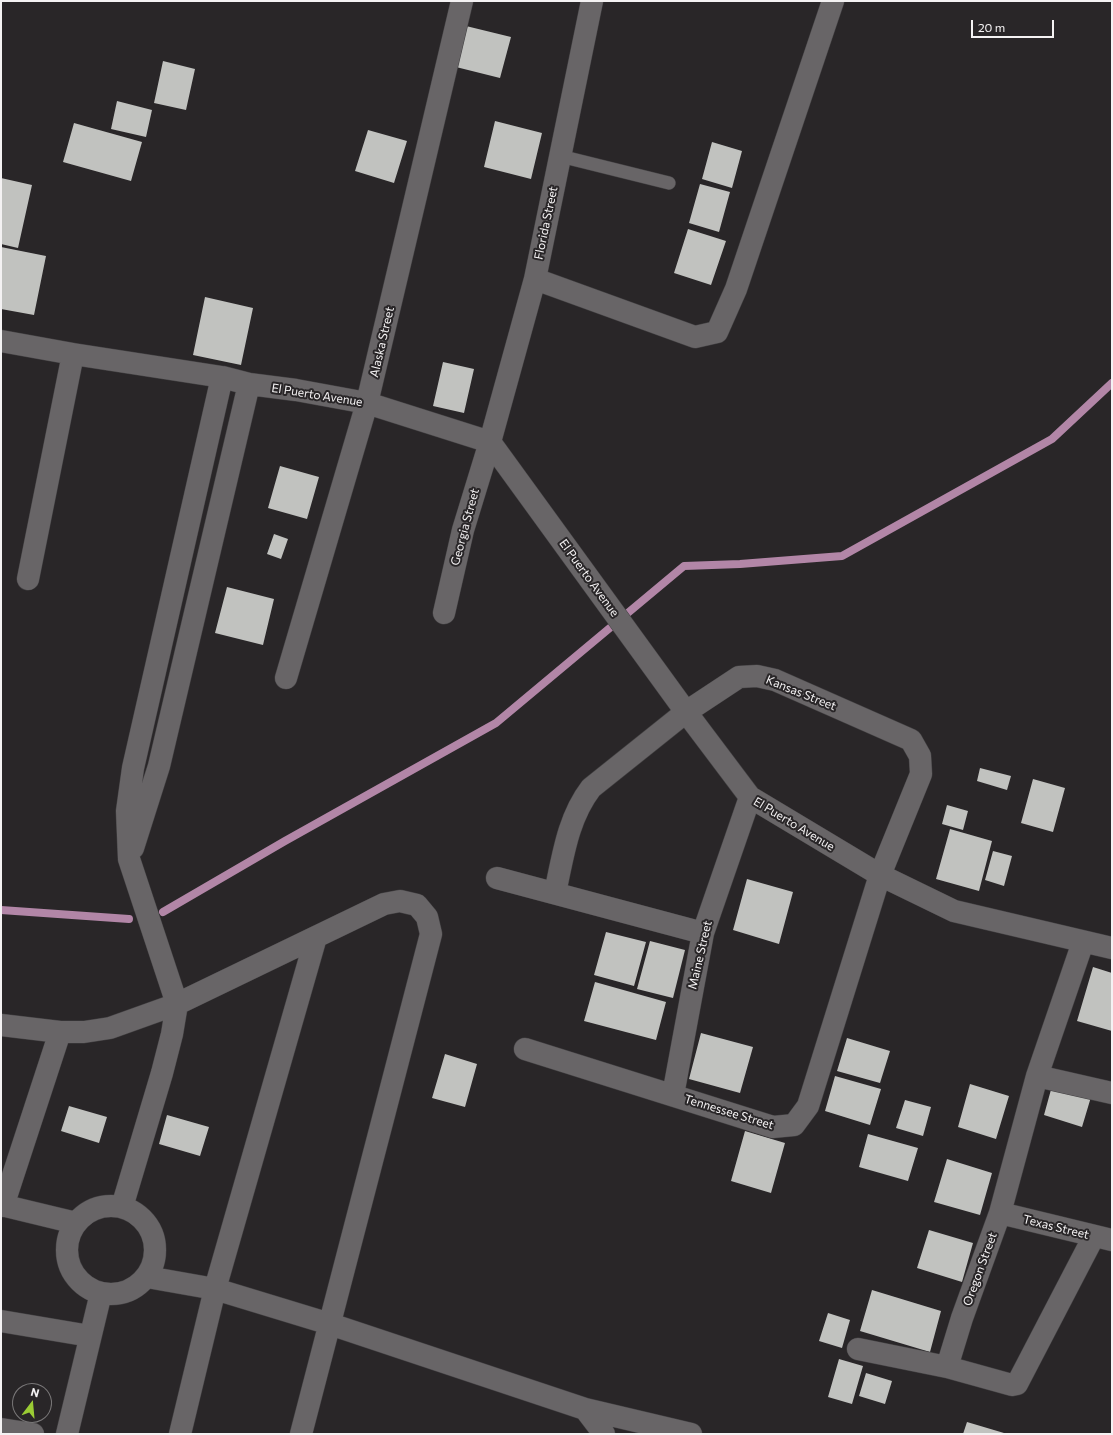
<!DOCTYPE html>
<html>
<head>
<meta charset="utf-8">
<style>
  body { margin:0 }
  #map { position:relative; width:1113px; height:1435px; overflow:hidden; background:#292628; font-family:Commissioner,sans-serif }
  canvas { display:block }
  .frame { position:absolute; inset:0; border:2px solid #f4f2f3; pointer-events:none }
  .north { position:absolute; left:12px; top:1383px; width:40px; height:40px; box-sizing:border-box; background:#292628; border:1px solid #7a7879; border-radius:50%; rotate:16deg; font-size:11px; font-weight:700; line-height:16px; text-align:center; color:#f4f2f3 }
  .north::after { content:''; display:block; margin:auto; width:14px; height:18px; background:#9acb34; clip-path:polygon(50% 0,100% 100%,50% 72%,0 100%) }
  .scale { position:absolute; left:971px; top:20px; width:83px; height:18px; box-sizing:border-box; border:2px solid #f4f2f3; border-top:0; padding-left:5px; font-size:12px; line-height:14px; white-space:nowrap; color:#f4f2f3; -webkit-text-stroke:3px #292628; paint-order:stroke }
</style>
</head>
<body>
<div id="map">
<canvas width="1113" height="1435"></canvas>
<div class="frame"></div>
<div class="north">N</div>
<div class="scale">20 m</div>
</div>
<script>
const context = document.querySelector('canvas').getContext('2d');
context.lineJoin = 'round';
function strokePath(path, color, width, dash) { context.strokeStyle = color; context.lineWidth = width; context.lineCap = dash ? 'butt' : 'round'; context.setLineDash(dash || []); context.stroke(path); }
function fill(path, color) { context.fillStyle = color; context.fill(path, 'evenodd'); }
function label(font, color, halo, rows, align = 'center') {
  context.font = font + ' Commissioner,sans-serif'; context.lineWidth = 4; context.setLineDash([]); context.textBaseline = 'middle'; context.strokeStyle = halo; context.fillStyle = color; for (const [text, x, y, turn = 0] of rows) {
    context.save(); context.translate(x, y); context.rotate((+turn || 0) * Math.PI / 180); context.textAlign = isNaN(turn) ? turn : align; if (halo) context.strokeText(text, 0, 0); context.fillText(text, 0, 0); context.restore();
  }
}
const stream = new Path2D(`
  M1,910L129,919
  M163,912L285,841L496,723L684,566L740,564L842,556L1052,439L1112,383`);
const building = new Path2D(`
  M466,26L511,37L500,78L456,67Z
  M163,61L195,69L186,110L154,103Z
  M117,101L152,110L146,137L111,129Z
  M495,121L542,133L531,179L484,167Z
  M74,123L142,142L131,181L63,162Z
  M368,130L407,141L394,183L355,171Z
  M712,142L742,151L732,188L702,179Z
  M1,178L32,185L18,248L1,244Z
  M700,184L730,192L719,232L689,223Z
  M688,229L726,241L711,285L674,273Z
  M1,247L46,256L34,315L1,309Z
  M205,297L253,308L241,365L193,355Z
  M443,362L474,369L464,413L433,406Z
  M280,466L319,477L307,519L268,508Z
  M274,534L288,539L281,559L267,554Z
  M227,587L274,599L263,645L215,633Z
  M980,768L1011,776L1007,790L977,781Z
  M1033,779L1065,788L1053,832L1021,823Z
  M947,805L968,811L963,830L942,824Z
  M950,829L992,841L979,891L936,879Z
  M993,851L1012,856L1004,886L985,880Z
  M747,879L793,892L779,944L733,930Z
  M606,932L646,942L634,986L594,975Z
  M650,941L685,950L673,998L637,989Z
  M1093,967L1112,973V1031L1077,1021Z
  M595,982L666,1002L656,1040L584,1021Z
  M701,1033L753,1047L740,1093L689,1079Z
  M847,1038L890,1051L880,1083L837,1071Z
  M445,1054L477,1064L465,1107L432,1098Z
  M835,1076L881,1089L870,1125L825,1111Z
  M970,1084L1009,1096L996,1139L958,1127Z
  M1052,1086L1091,1097L1082,1127L1044,1115Z
  M905,1100L931,1107L923,1136L896,1128Z
  M69,1106L107,1117L99,1143L61,1131Z
  M167,1115L209,1127L200,1156L159,1144Z
  M745,1131L785,1143L771,1193L731,1181Z
  M868,1134L918,1148L908,1181L859,1167Z
  M947,1159L992,1173L980,1215L934,1202Z
  M929,1230L973,1243L962,1282L917,1268Z
  M872,1290L941,1311L930,1352L860,1331Z
  M828,1313L850,1320L842,1348L819,1341Z
  M839,1359L863,1366L852,1404L828,1397Z
  M866,1373L892,1381L885,1404L859,1396Z
  M967,1422L1004,1433V1434H963Z`);
const lane = new Path2D(`
  M560,156L669,183`);
const street = new Path2D(`
  M535,279L695,337L717,332L736,289L833,1
  M1,341L73,354L222,377L249,384L296,390L367,403L490,442L686,712L750,797L880,875L954,911L1112,948
  M28,579L73,354
  M444,613L463,530L490,442L535,279L592,1
  M286,678L367,403L462,1
  M133,848L159,766L249,384
  M497,878L703,933
  M1083,942L1037,1076L1000,1213L962,1318L947,1367L1012,1385L1017,1384L1094,1236
  M1,1025L60,1032H84L110,1028L177,1004L384,904L400,901L417,905L427,917L431,934L301,1434
  M525,1049L773,1127L794,1125L808,1106L880,875L921,774L920,756L911,740L775,680L757,676L739,677L686,712L591,788C568,818 563,856 555,893
  M1037,1076L1112,1093
  M673,1095L703,933L750,797
  M1,1205L76,1223
  M3,1206L60,1032
  M67 1250a44 44 0 1 1 88 0a44 44 0 1 1-88 0Z
  M122,1207L162,1073L172,1034L177,1004L129,859L127,811L133,768L222,377
  M1000,1213L1112,1240
  M147,1277L215,1289L330,1324L585,1409L604,1434
  M1,1321L90,1336
  M858,1349L947,1367
  M585,1409L691,1434
  M1,1429L33,1434
  M67,1434L101,1293
  M180,1434L215,1289L316,937`);
const streetNames = [
  ["Florida Street",546,223,-78],
  ["Alaska Street",382,342,-77],
  ["El Puerto Avenue",317,395,9],
  ["Georgia Street",465,527,-75],
  ["El Puerto Avenue",589,578,54],
  ["Kansas Street",801,693,22],
  ["El Puerto Avenue",794,824,31],
  ["Maine Street",700,955,-77],
  ["Tennessee Street",729,1112,17],
  ["Texas Street",1056,1227,14],
  ["Oregon Street",980,1269,-70]
];
strokePath(stream, '#b286a7', 8);
fill(building, '#c1c2bf');
strokePath(lane, '#434143', 14);
strokePath(street, '#434143', 23);
strokePath(lane, '#686567', 13);
strokePath(street, '#686567', 22);
label('12px', '#f4f2f3', '#292628', streetNames);
</script>
</body>
</html>
